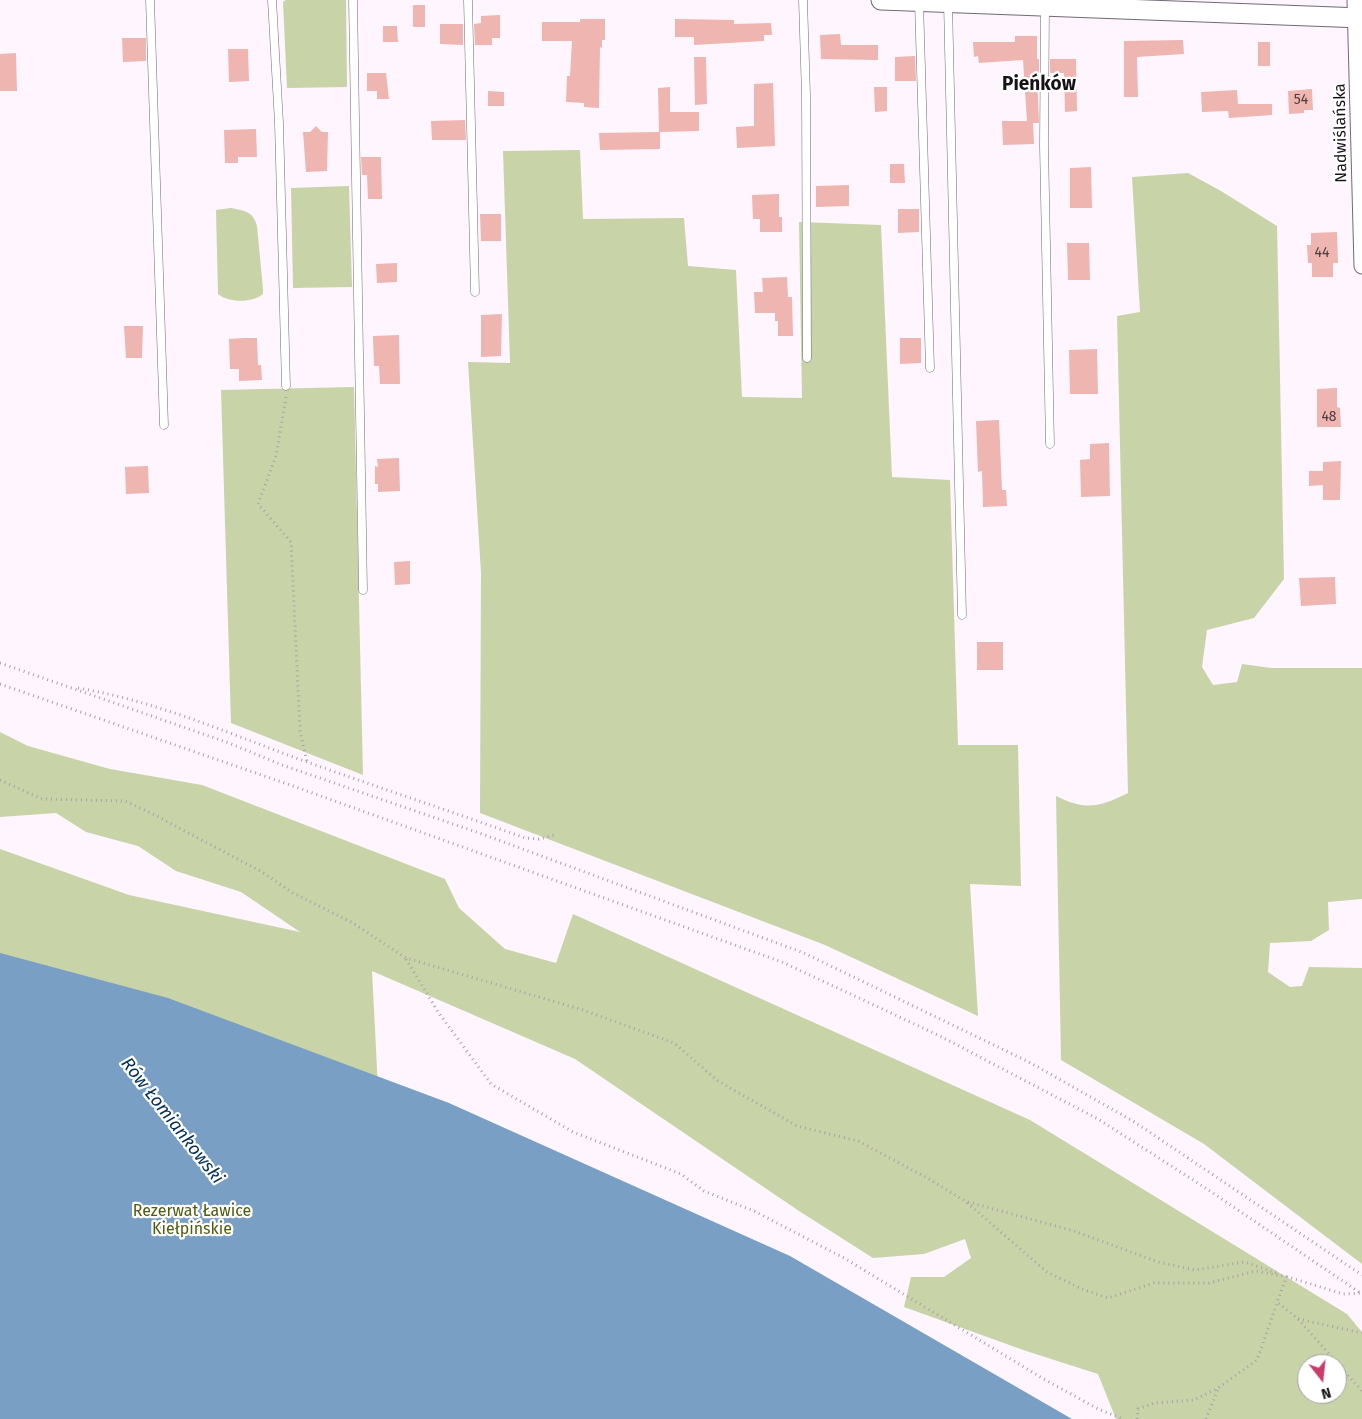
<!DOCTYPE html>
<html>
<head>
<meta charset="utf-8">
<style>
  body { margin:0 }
  #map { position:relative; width:1362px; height:1419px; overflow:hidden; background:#fef5ff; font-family:"Fira Sans",sans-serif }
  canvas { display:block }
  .north { position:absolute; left:1297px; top:1354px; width:50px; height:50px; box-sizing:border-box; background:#fff; border:1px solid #a2a1a2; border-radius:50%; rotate:164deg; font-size:14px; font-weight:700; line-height:20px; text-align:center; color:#161316 }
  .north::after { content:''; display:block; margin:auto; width:18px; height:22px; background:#ca3d6a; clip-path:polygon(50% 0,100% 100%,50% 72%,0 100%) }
</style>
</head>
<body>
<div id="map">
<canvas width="1362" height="1419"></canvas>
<div class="north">N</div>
</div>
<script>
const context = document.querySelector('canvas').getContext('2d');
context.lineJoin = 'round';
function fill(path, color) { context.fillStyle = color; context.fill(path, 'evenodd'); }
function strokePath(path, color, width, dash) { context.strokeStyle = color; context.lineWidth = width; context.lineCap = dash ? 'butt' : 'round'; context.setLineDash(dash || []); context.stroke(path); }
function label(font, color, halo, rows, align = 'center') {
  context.font = font + ' "Fira Sans",sans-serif'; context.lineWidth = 4.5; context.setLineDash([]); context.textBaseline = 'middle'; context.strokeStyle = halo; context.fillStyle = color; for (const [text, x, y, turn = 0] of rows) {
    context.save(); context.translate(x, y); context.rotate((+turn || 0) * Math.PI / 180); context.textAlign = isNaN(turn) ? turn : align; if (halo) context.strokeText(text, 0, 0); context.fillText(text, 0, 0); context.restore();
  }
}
const green = new Path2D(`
  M286,0H346L347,87L287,88L283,2Z
  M580,150L583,219L684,218L688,266L736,270L742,397L802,398L799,222L881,225L892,477L950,480L958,745H1018L1021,886L970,884L978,1016L825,945L480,813L481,573L468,362L510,363L503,151Z
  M1188,173L1221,191L1277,226L1284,579L1254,618L1207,630L1202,667L1213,685L1237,682L1242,664L1271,668H1362V899L1328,902L1329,930L1311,941L1270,943L1268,972L1290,987L1302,986L1309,967L1362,968V1264L1204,1144L1061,1060L1056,796C1086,811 1099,807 1128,793L1117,316L1140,312L1132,177Z
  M349,186L352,287L293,288L291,188Z
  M231,208C245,211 253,211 257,226L263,289V294C253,303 228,303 218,294L216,210Z
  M354,387L363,775L231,723L221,390Z
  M0,732L28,746L110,769L202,785L445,879L459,908L505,949L556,963L573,914L1030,1120L1347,1314L1362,1332V1419H1116L1098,1374L1026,1351L904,1307L911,1277H944L971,1258L965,1239L924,1254L873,1258L799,1211L575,1059L372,971L395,1419H0V849L129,895L300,932L241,892L176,871L138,846L86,832L56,813L0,817ZM1307,1364H1337V1394H1307Z`);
const water = new Path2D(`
  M0,953L168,998L449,1103L790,1256L1072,1419H0Z`);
const building = new Path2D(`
  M413,5H425V27H413Z
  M500,15V38H492V45H475L474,24L481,23V16Z
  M580,19H605V40H602V48L600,47L599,108L584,107V103L566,102L567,76H570L572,41H542V22H580Z
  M675,19L734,20V24L771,23L772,35H764V41L694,45V37H675Z
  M440,24H463V45L440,44Z
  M383,26H397L398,42H383Z
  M840,34L841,45H878V60L821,59L820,35Z
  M1015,36H1037V59H1039V74H1037L1039,123H1033L1034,144L1003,145L1002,121H1027L1023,60L979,63L978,56L974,57L973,42H1015Z
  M122,38H146V61L123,62Z
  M1183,40L1184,54L1137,57L1138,97H1124V41Z
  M1258,42H1270V66H1258Z
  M228,49H248L249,81L229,82Z
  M16,53L17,91H0V54Z
  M915,56L916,81H895V57Z
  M694,57H706L707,104L695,105Z
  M1050,59H1076L1077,111L1065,112L1064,73H1050Z
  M367,73H386L389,99H377V91H367Z
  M773,83L775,146L737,148L736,127L754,126V84Z
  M670,87V112H699V131L660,132V149L600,150L599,133L659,132L658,88Z
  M874,87H887V111L875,112Z
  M1312,89L1313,110H1304V113L1289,114L1288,91Z
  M1237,90L1238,104H1272V115L1229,118L1228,111L1202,112L1201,92Z
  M488,91L504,92V106H488Z
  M465,120L466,140H432L431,121Z
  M316,126L322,132H328L327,171L306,172L303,132H310Z
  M256,129L257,157H238V163H225L224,130Z
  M361,157H381L382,199H368L367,175H362Z
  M890,164H904L905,183H890Z
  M1091,167L1092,208H1070V168Z
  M849,185V206L816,207V186Z
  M779,194V217H782V232H760V219H753L752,195Z
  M898,209H919V232L898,233Z
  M480,214H501V241H481Z
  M1337,232L1338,263H1333V277H1312V263H1308L1307,245H1311V233Z
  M1067,243H1089L1090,280H1068Z
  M397,263V282L377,283L376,264Z
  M787,277L788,297H792L793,336H778V321H775V313H755L754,292H763L762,278Z
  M502,314L501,356L481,357V315Z
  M124,326H143L142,358H126Z
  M399,335L400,384H380L379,366H374L373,336Z
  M244,338H257L258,365H261L262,380L239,381V369H230L229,339Z
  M900,338H921V363L900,364Z
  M1097,349L1098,394H1070L1069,350Z
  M1337,388V407L1340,408L1341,427H1317V389Z
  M999,420L1002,490H1006L1007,506L983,507L982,471L978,472L976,421Z
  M1109,443L1110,496L1081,497L1080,460L1090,459V444Z
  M399,458L400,491L378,492V484H375V466L378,467L377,459Z
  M1341,461L1340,500H1323V485L1309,486V471H1323V462Z
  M148,466L149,493L126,494L125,467Z
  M410,561V584L395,585L394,562Z
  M1335,577L1336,604L1301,606L1299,578Z
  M977,642H1003V670H977Z`);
const path = new Path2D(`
  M286,397L276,456L258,504L291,542L300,731L307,762
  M0,663L229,743L282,765L482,834L804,953L1029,1062L1133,1121L1362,1275
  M0,684L293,786L782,962L940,1036L1098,1119L1204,1187L1359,1292
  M78,688C160,702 229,734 307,762C380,788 453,812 525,838L539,839L554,835
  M0,780L42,799L125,801L151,813L262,872L293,893L353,923L406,958L583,1010L674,1043L718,1081L797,1126L858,1141L929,1179L965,1201L1047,1272L1082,1289L1108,1298L1154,1283H1209L1256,1271L1288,1277L1343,1294L1362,1293
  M406,959L438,1012L491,1084L573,1132L681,1174L704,1191L754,1211L844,1258L1042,1378L1098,1409L1123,1419
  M968,1202L1074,1231L1158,1262L1195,1270L1245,1262L1279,1274
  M1287,1276L1277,1302L1298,1319L1362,1391
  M1298,1319L1362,1333
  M1137,1419L1138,1409L1154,1403L1194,1400L1218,1388L1257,1360L1277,1303
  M1206,1419L1218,1389`);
const service = new Path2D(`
  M150,0L164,425
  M272,0L279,123L286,386
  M353,0L363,590
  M468,0L475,292
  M803,0L806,95L807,358
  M919,2L930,368
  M948,3L962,615
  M1045,6L1044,146L1050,444`);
const minor = new Path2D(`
  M1355,0L1362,266`);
const tertiary = new Path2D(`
  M881,0L1362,18`);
const numberNames = [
  ["54",1301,100],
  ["44",1322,253],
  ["48",1329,417]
];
const streetNames = [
  ["Nadwiślańska",1341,133,-91]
];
const parkNames = [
  ["Rezerwat Ławice",192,1212],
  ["Kiełpińskie",192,1230]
];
const waterNames = [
  ["Rów Łomiankowski",172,1121,52]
];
const quarterNames = [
  ["Pieńków",1039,85]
];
fill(green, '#c8d3a8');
fill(water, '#799fc4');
fill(building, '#efb5b0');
strokePath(service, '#716a72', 9);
strokePath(minor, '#716a72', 17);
strokePath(tertiary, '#716a72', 21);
strokePath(path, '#a8a1a8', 3, [1, 4]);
strokePath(service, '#fff', 8);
strokePath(minor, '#fff', 15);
strokePath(tertiary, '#fff', 19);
label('14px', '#4c3c3c', null, numberNames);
label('16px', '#161316', '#fff', streetNames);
label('16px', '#4d5b0d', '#fff', parkNames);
label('italic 18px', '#043054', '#fff', waterNames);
label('bold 19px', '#161316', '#fff', quarterNames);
</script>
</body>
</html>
